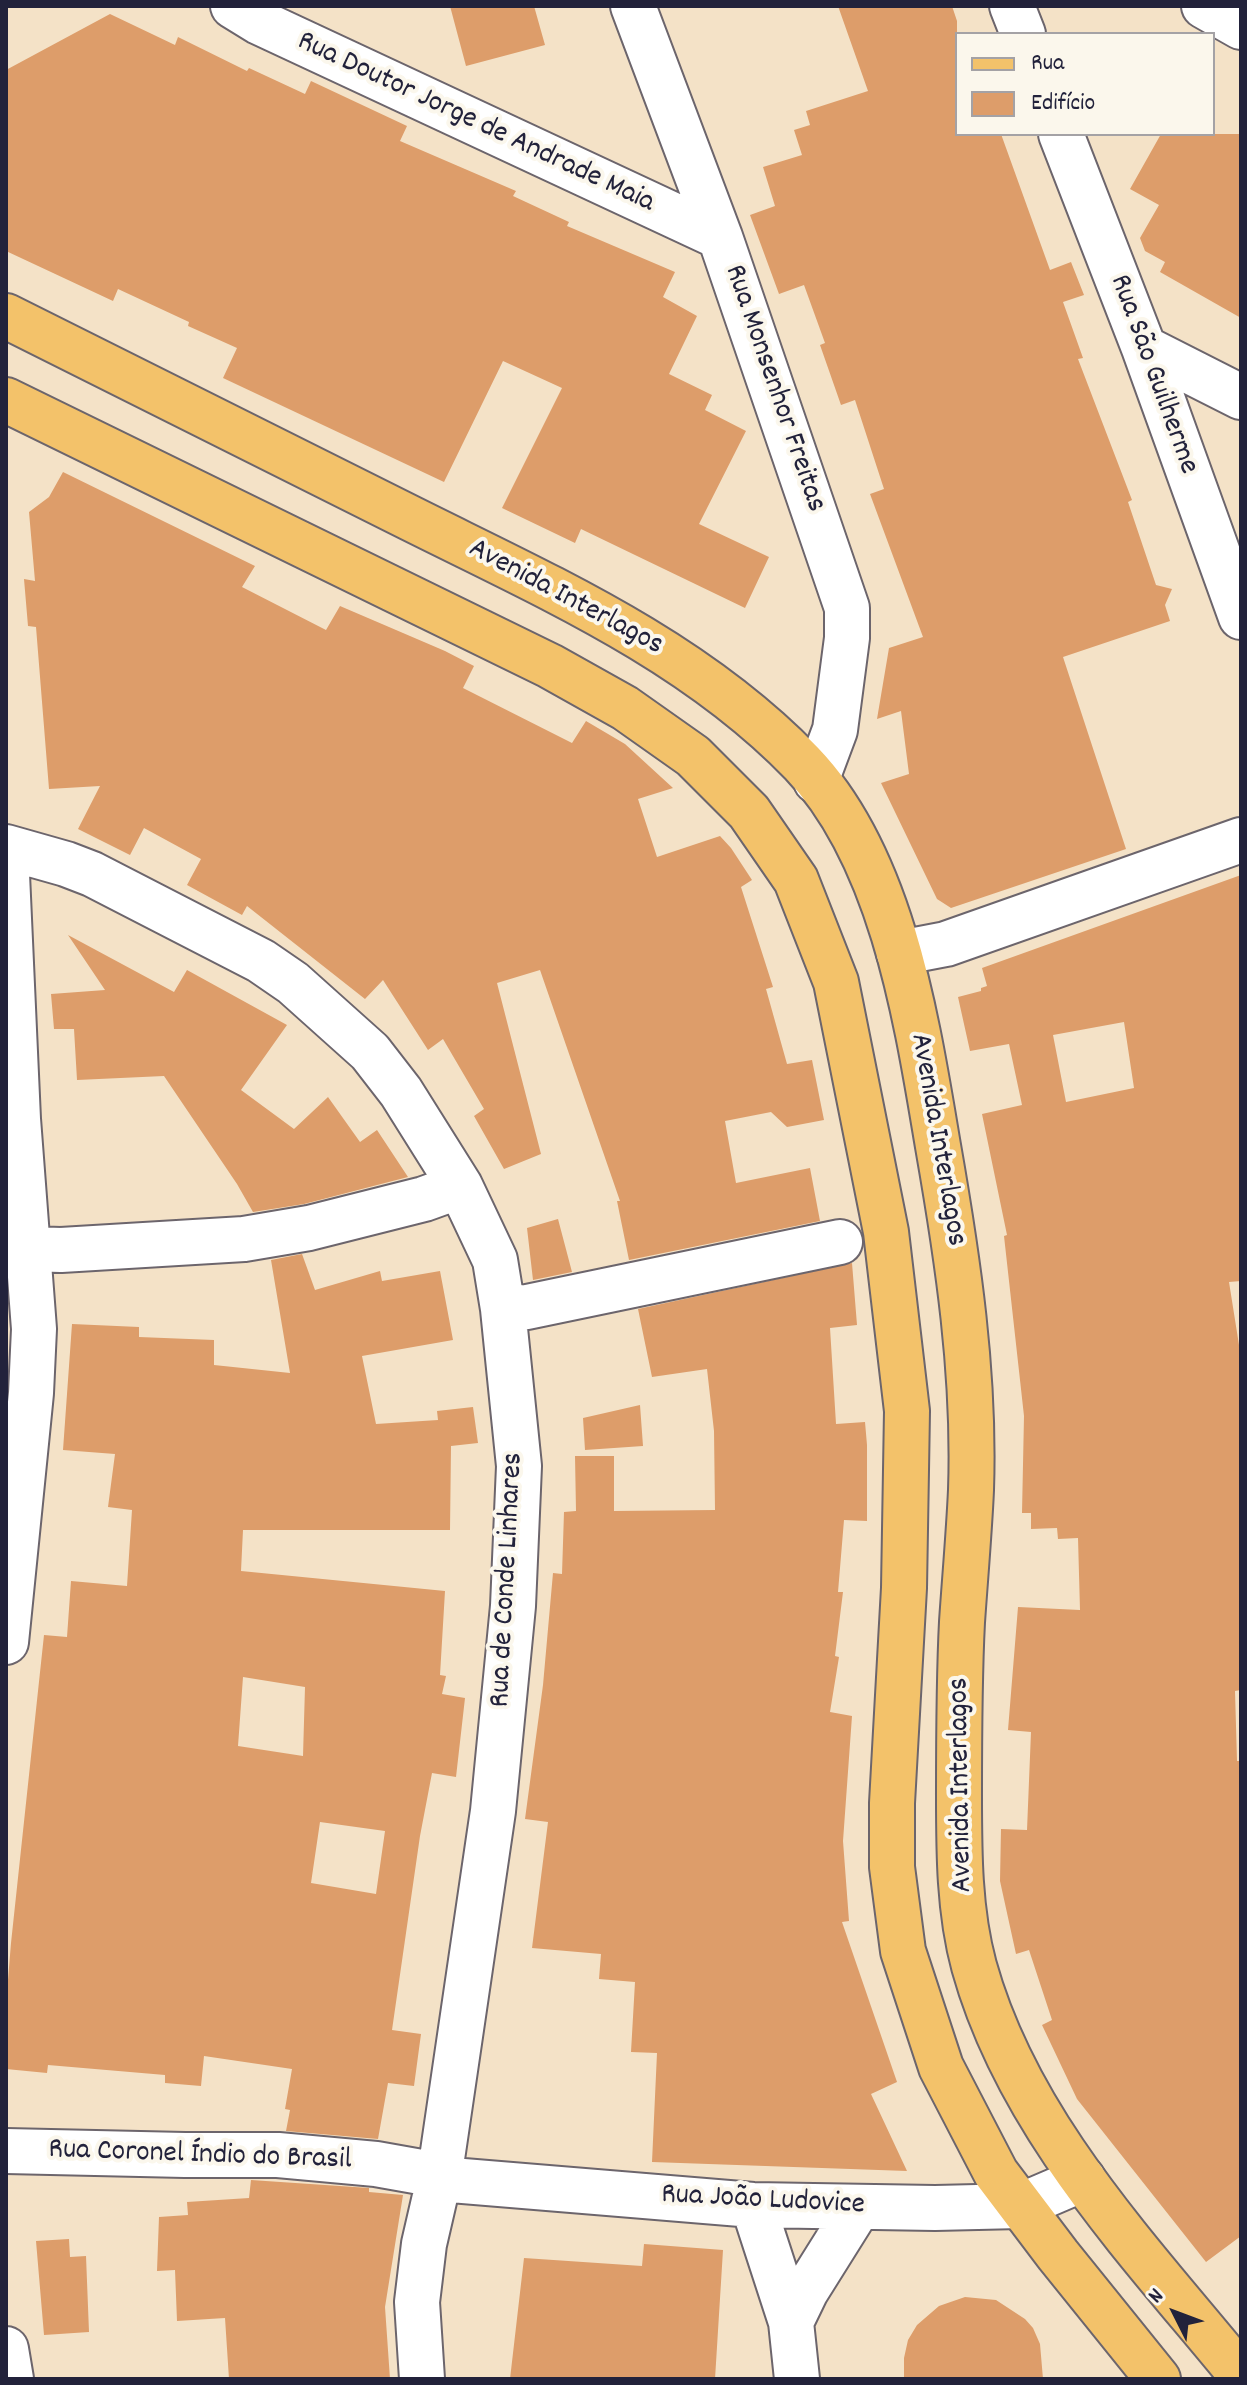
<!DOCTYPE html>
<html>
<head>
<meta charset="utf-8">
<style>
  body { margin:0 }
  #map { position:relative; width:1247px; height:2385px; overflow:hidden; background:#f4e2c7; font-family:Dekko,sans-serif }
  canvas { display:block }
  .frame { position:absolute; inset:0; border:8px solid #22223b; pointer-events:none }
  .legend { position:absolute; left:955px; top:32px; width:260px; height:104px; box-sizing:border-box; background:#fbf7ec; border:2px solid #a4a2a5; margin:0; padding:10px 14px; list-style:none; font-size:24px; color:#22223b }
  .legend li { display:flex; align-items:center; gap:16px; height:40px }
  .legend b { width:40px; border:2px solid #a4a2a5 }
  .north { position:absolute; left:1135px; top:2273px; width:80px; height:80px; -webkit-text-stroke:6px #fbf7ec; paint-order:stroke; rotate:312deg; font-size:22px; font-weight:700; line-height:32px; text-align:center; color:#22223b }
  .north::after { content:''; display:block; margin:auto; width:28px; height:36px; background:#22223b; clip-path:polygon(50% 0,100% 100%,50% 72%,0 100%) }
</style>
</head>
<body>
<div id="map">
<canvas width="1247" height="2385"></canvas>
<div class="frame"></div>
<ul class="legend">
<li><b style="height:10px;background:#f3c26a"></b>Rua</li>
<li><b style="height:22px;background:#dd9d6a"></b>Edifício</li>
</ul>
<div class="north">N</div>
</div>
<script>
const context = document.querySelector('canvas').getContext('2d');
context.lineJoin = 'round';
function fill(path, color) { context.fillStyle = color; context.fill(path, 'evenodd'); }
function strokePath(path, color, width, dash) { context.strokeStyle = color; context.lineWidth = width; context.lineCap = dash ? 'butt' : 'round'; context.setLineDash(dash || []); context.stroke(path); }
function label(font, color, halo, rows, align = 'center') {
  context.font = font + ' Dekko,sans-serif'; context.lineWidth = 8; context.setLineDash([]); context.textBaseline = 'middle'; context.strokeStyle = halo; context.fillStyle = color; for (const [text, x, y, turn = 0] of rows) {
    context.save(); context.translate(x, y); context.rotate((+turn || 0) * Math.PI / 180); context.textAlign = isNaN(turn) ? turn : align; if (halo) context.strokeText(text, 0, 0); context.fillText(text, 0, 0); context.restore();
  }
}
const building = new Path2D(`
  M450,6H534L545,45L466,66Z
  M838,6H952L957,21V134H1001L1050,270L1071,262L1084,295L1063,302L1083,358L1078,359L1132,500L1128,502L1156,585L1172,589L1165,605L1170,621L1063,657L1126,849L951,908L937,899L881,783L909,774L901,711L877,719L889,648L923,637L870,494L884,489L855,400L841,405L820,345L825,343L804,285L779,294L750,215L775,206L763,167L802,155L794,130L810,125L806,111L868,91Z
  M110,14L175,45L178,37L247,71L249,68L305,94L311,81L407,126L400,141L516,191L513,196L569,222L567,226L675,272L663,297L697,316L669,374L712,395L705,410L746,431L699,524L769,557L745,608L581,529L575,543L502,508L562,388L503,361L444,482L223,378L237,348L188,326L189,322L118,289L113,301L6,251V70Z
  M1161,134H1241V318L1160,272L1165,262L1145,251L1140,238L1159,205L1130,189Z
  M63,472L255,566L242,587L326,630L340,606L445,651L474,666L463,688L572,743L586,721L625,744L673,788L638,799L657,857L720,836L731,848L752,880L741,887L773,987L766,989L787,1064L812,1060L824,1120L787,1127L771,1112L725,1121L736,1183L810,1168L820,1221L629,1260L617,1201H620L540,970L497,983L541,1154L504,1169L474,1116L484,1109L443,1039L428,1050L383,980L365,999L247,906L242,915L187,885L201,859L144,828L130,855L78,829L100,786L49,789L36,627L28,626L24,579L35,581L29,512L49,497Z
  M1241,875V1281L1229,1282L1239,1345H1241V1690L1235,1691L1237,1761H1241V2236L1206,2262L1077,2099L1042,2025L1052,2020L1029,1950L1016,1954L1000,1881L1001,1829L1027,1830L1031,1732L1008,1730L1018,1607L1080,1610L1078,1538L1058,1539L1057,1528L1031,1529V1513H1022L1024,1416L1004,1236L1007,1235L982,1114L1022,1105L1009,1044L970,1051L958,997L981,991V988L987,986L982,968ZM1124,1022L1134,1088L1066,1102L1053,1035Z
  M68,935L174,992L187,970L287,1025L241,1090L294,1129L328,1097L360,1142L377,1130L408,1177L304,1204L253,1212L237,1184L164,1076L77,1080L74,1029H54L51,994L105,990Z
  M558,1219L572,1272L533,1280L527,1228Z
  M302,1254L315,1290L380,1271L382,1281L440,1271L453,1340L362,1356L376,1424L438,1420L437,1411L473,1407L478,1443L451,1446L450,1530H243L241,1571L445,1591L440,1675L446,1676L442,1694L465,1698L456,1777L432,1773L420,1836L392,2030L421,2034L414,2086L388,2083L378,2139L286,2131L290,2110L285,2109L292,2069L204,2056L201,2086L165,2083V2075L48,2065L47,2073L6,2069L7,1992L11,1943L44,1635L67,1637L71,1581L127,1586L132,1510L108,1507L115,1454L63,1450L72,1324L139,1327V1337L214,1340V1365L290,1373L271,1260ZM243,1677L305,1687L303,1756L238,1746ZM320,1822L385,1831L376,1894L311,1883Z
  M852,1263L857,1325L830,1328L836,1424L865,1422L867,1445V1521L844,1520L838,1592H843L835,1656L839,1657L830,1712L852,1716L843,1841L849,1921L842,1922L897,2082L871,2094L907,2171L652,2162L657,2053L631,2052L635,1982L599,1979L601,1954L532,1948L548,1822L525,1819L543,1685L553,1573L562,1574L564,1512L576,1511L575,1456H614V1511L715,1510L714,1431L707,1369L652,1377L638,1309Z
  M640,1405L643,1446L585,1450L583,1418Z
  M251,2180L369,2188V2192L403,2195L385,2307L390,2379H229L225,2318L177,2321L175,2270L157,2271L159,2217L188,2215L187,2202L249,2198Z
  M69,2239L70,2257L86,2256L89,2332L44,2335L36,2241Z
  M644,2244L723,2250L715,2379H510L524,2258L642,2266Z
  M965,2297L996,2300L1025,2319L1033,2328L1040,2344L1043,2379H904V2358L908,2340L917,2325L939,2306Z`);
const minor = new Path2D(`
  M233,6L259,22L720,237
  M633,6L720,237L847,608V638L835,730L816,781
  M1012,6L1023,34
  M1204,6L1241,27
  M1061,134L1144,348L1241,617
  M1144,348L1241,397
  M6,847L66,864L92,874L261,961L293,983L370,1052L401,1092L460,1186L495,1260L503,1309L519,1466L513,1606L493,1811L439,2179L424,2244L417,2302L422,2379
  M6,852L18,1119L34,1329L31,1393L6,1642
  M899,953L946,944L1241,840
  M29,1249L61,1250L244,1239L309,1228L424,1199L460,1186
  M503,1309L527,1307L840,1242
  M6,2151L185,2155H278L376,2164L421,2172L439,2179L753,2205L935,2208L1020,2206L1083,2179
  M753,2205L791,2322L797,2379
  M791,2322L806,2291L858,2208
  M6,2349L11,2379`);
const major = new Path2D(`
  M6,316C140,384 275,451 410,518C548,587 693,650 802,763C893,858 917,1022 938,1146C958,1260 975,1374 971,1490C969,1534 965,1578 962,1622C959,1680 959,1737 959,1795C959,1852 959,1911 974,1966C1018,2125 1139,2250 1241,2375
  M6,400L550,666L625,708L693,756L749,812L796,880L836,982L886,1232L907,1411L904,1588L892,1803V1867L903,1951L941,2067L996,2173L1058,2255L1158,2379`);
const streetNames = [
  ["Rua Doutor Jorge de Andrade Maia",475,124,25],
  ["Rua São Guilherme",1152,375,70],
  ["Rua Monsenhor Freitas",773,389,71],
  ["Avenida Interlagos",565,599,28],
  ["Avenida Interlagos",936,1140,80],
  ["Rua de Conde Linhares",509,1580,-87],
  ["Avenida Interlagos",963,1785,-91],
  ["Rua Coronel Índio do Brasil",200,2157,2],
  ["Rua João Ludovice",763,2202,3]
];
fill(building, '#dd9d6a');
strokePath(minor, '#6c656c', 48);
strokePath(major, '#6c656c', 48);
strokePath(minor, '#fff', 44);
strokePath(major, '#f3c26a', 44);
label('30px', '#22223b', '#fbf7ec', streetNames);
</script>
</body>
</html>
